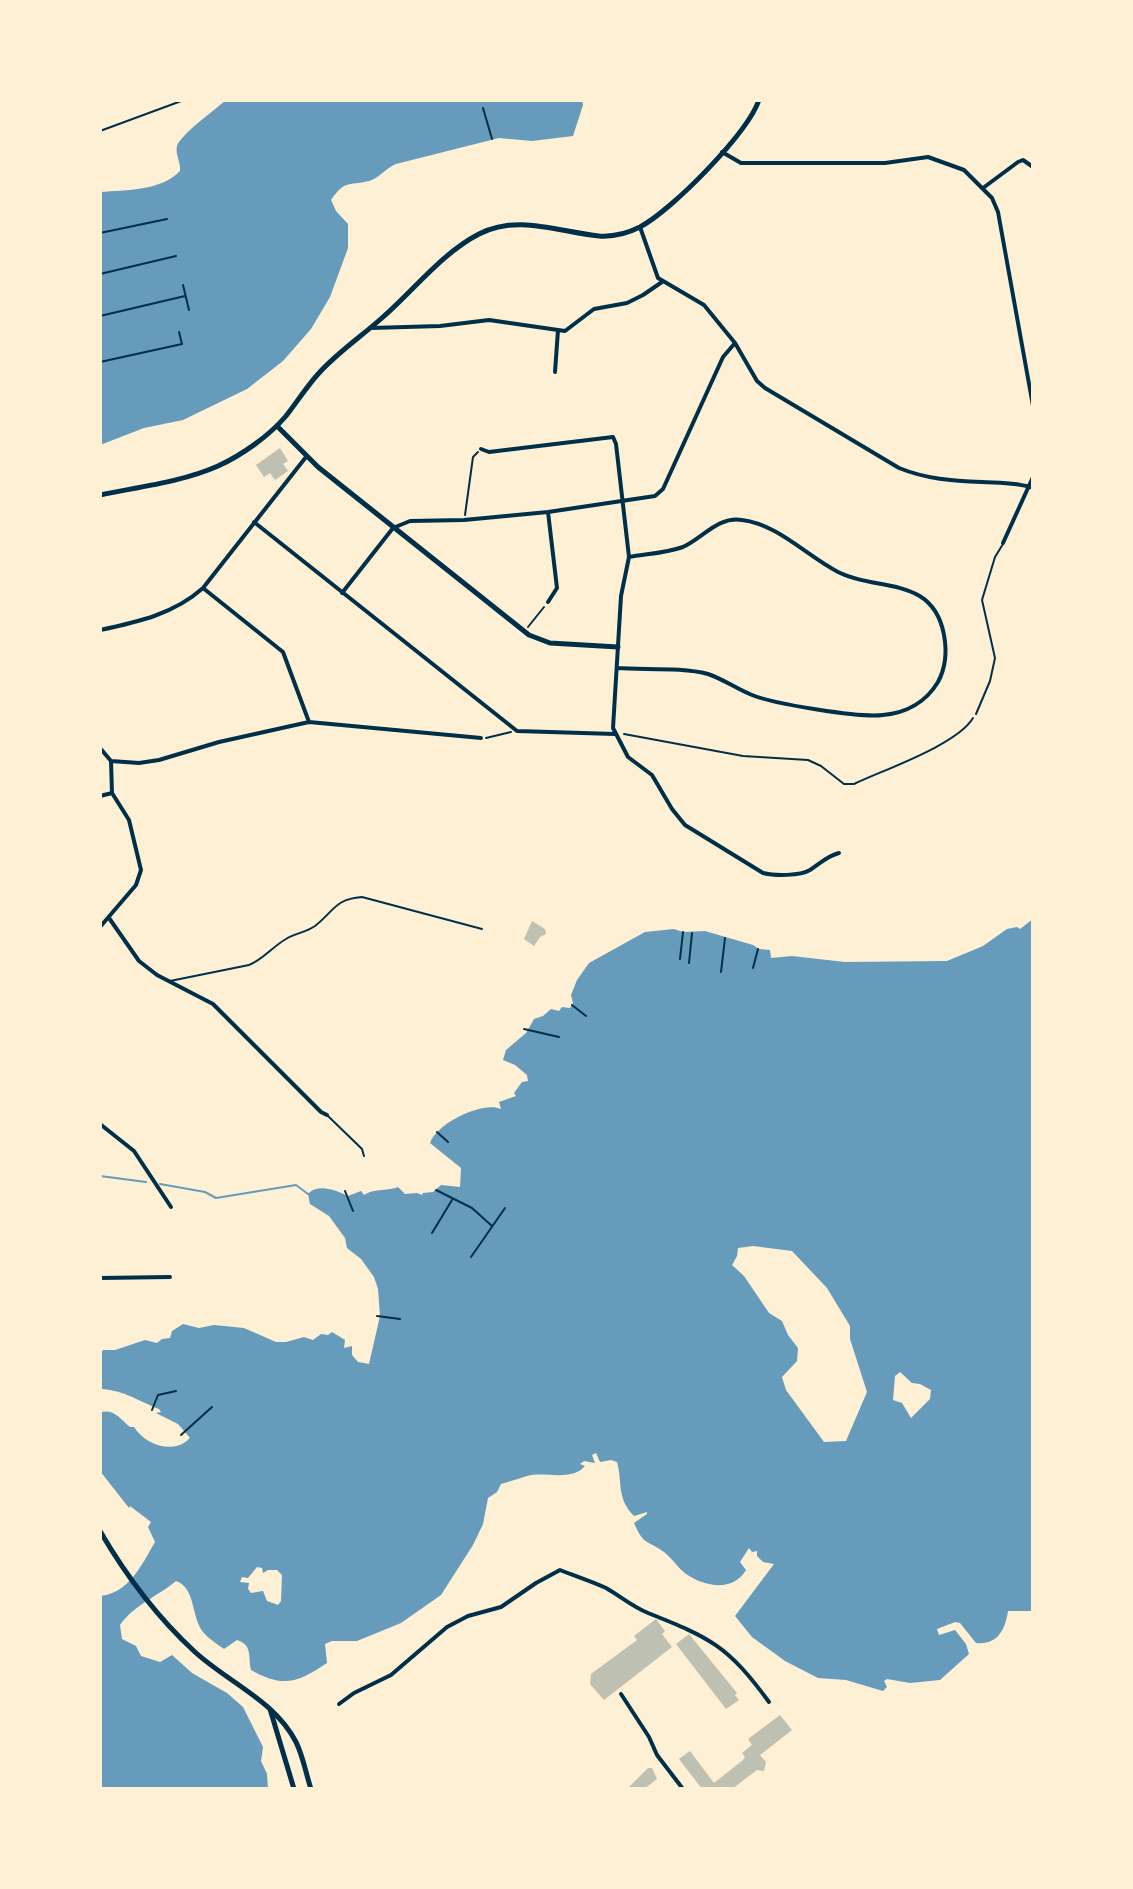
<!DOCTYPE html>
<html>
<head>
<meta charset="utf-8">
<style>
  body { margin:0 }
  #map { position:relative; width:1133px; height:1889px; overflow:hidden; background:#fdf0d5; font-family:"Public Sans",sans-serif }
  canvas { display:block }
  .frame { position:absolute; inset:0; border:102px solid #fdf0d5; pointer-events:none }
</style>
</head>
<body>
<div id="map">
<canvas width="1133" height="1889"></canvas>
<div class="frame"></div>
</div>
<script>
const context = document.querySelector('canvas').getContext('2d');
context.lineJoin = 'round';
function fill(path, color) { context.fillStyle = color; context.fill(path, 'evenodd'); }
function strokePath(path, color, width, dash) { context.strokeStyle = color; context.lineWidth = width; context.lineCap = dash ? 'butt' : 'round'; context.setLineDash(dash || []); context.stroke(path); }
const water = new Path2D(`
  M226,100H582L583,105L573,136L532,141L499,138L396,164C386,168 378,179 369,181C347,186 345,180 331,200L336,211L348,224V248L330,297L311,329L283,361L247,389L183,420L144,428L100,445V192C126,190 161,191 180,171C181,162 175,155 177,146C181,134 215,110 226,100Z
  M1033,919V1611H1008C1005,1631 997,1645 976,1643L960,1623L955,1622L937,1629L939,1635L955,1630L966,1644L969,1654L940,1680L910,1683L887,1679L884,1681L887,1687L883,1691L846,1680L818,1678L785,1661L752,1637L735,1616L774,1564L763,1562L757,1556V1551L752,1552L749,1548L740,1562L746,1570C733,1592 705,1587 686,1574C678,1568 672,1558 664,1552C646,1539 644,1546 634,1523L647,1514V1512L634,1516C616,1497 623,1484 617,1462L611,1460L600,1462L596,1453L592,1455L595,1463L584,1461L580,1464L585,1466C571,1482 545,1471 527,1476C519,1479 510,1481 501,1484L497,1492L488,1498L483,1524L473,1545L441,1595L401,1623L357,1641H332L325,1644L327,1663C297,1683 283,1688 251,1670C248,1657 253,1645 237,1640L224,1649C217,1644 209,1639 203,1632C191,1617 196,1588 176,1581C158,1596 134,1605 120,1625L122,1639L136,1646L141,1656L160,1662L172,1655L192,1673L227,1693L243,1707L263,1747L261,1761L267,1774L268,1789H100V1596C129,1593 141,1566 155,1542L148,1527L151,1522L130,1506L129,1508L100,1471V1412C115,1409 119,1418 130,1427H134C147,1447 175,1454 190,1438L178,1424L156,1413L161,1412L159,1409C138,1401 126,1391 102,1389L100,1387V1355L103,1350H115L145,1340L157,1343L162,1339L170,1338L172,1331L183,1324L199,1328L214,1325L244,1328L276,1342H286L304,1337L313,1340L321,1334L328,1335L332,1332L345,1340L344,1348L352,1346V1355L358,1362L369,1364L380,1316L378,1289L374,1277L361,1259L347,1248L345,1238L329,1216L310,1204L308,1194C318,1183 336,1190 348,1196L361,1191L364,1195C375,1188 389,1191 398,1187L405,1194L417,1193L422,1195L423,1193L433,1192L441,1185L460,1187L461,1168L430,1143C437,1123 483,1101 501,1109L499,1102L516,1096L514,1093L522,1082L528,1081L527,1075L515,1065L503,1060L506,1050L526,1033L534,1019L543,1016L551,1009L559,1011L562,1007L570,1008L573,1003L571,995L577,980L589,963L645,932L674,929L683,932L705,931L753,945L759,949L770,950L771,958L792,956L845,962L947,961L983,946L1007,929L1017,927L1020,929ZM753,1246L792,1251L827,1288L850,1326V1339L867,1392L846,1441L824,1442L786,1390L782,1377L797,1361L798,1348L788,1335L782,1321L769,1313L744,1276L732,1265L737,1256L738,1248ZM900,1372L912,1383L920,1384L931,1390L930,1399L911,1418L902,1403L893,1400L895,1376ZM257,1567L262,1568L263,1573L268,1570H277L282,1575L281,1601L278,1605L267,1601L263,1591L251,1593L248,1589L249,1583L240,1582L242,1577L248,1578Z`);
const stream = new Path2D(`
  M100,1176L146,1182
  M160,1184L205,1192L216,1198L296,1185L308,1194`);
const building = new Path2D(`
  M280,448L288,461L283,464L288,471L275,480L270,473L264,477L256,465Z
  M532,921L545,929L546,934L540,937L534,946L524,939Z
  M656,1619L665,1631L662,1634L672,1647L604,1700L590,1684L591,1674L637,1640L634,1636Z
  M689,1634L737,1693L735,1695L739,1700L726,1709L676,1644Z
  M780,1715L792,1730L760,1755L766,1762L764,1771L757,1770L732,1789H702L679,1759L690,1751L714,1783L743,1760L745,1757L742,1753L752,1745L748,1739Z
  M648,1768H652L657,1779L644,1789H627Z`);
const path = new Path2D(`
  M483,108L492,139
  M100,131L184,100
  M100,233L167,219
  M100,274L176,256
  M183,285L189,310
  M100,316L185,296
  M100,362L182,344L179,332
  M465,515L473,457L478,452
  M528,627L544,607
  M624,734L743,756L808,760L821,766L844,784H854C883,770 957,745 973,718
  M486,738L511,732
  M680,959L683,932
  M689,963L692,933
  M753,968L758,949
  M721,972L725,938
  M572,1005L586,1016
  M524,1029L559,1037
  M437,1132L448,1142
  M436,1190L472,1208L492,1226
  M345,1191L353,1211
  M432,1233L452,1200
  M471,1257L505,1208
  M377,1316L400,1319
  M152,1410L158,1395L176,1391
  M181,1435L212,1407`);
const service = new Path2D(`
  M976,714L990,681L995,658L982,600L995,557L1003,544
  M170,981L249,965C264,959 272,947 286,939C295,933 305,933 315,926C334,911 335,899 362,897L482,929
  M328,1116L362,1149L364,1156`);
const minor = new Path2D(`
  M722,152L741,163H885L928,157L964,170L992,198L998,212L1033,406
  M983,188L1018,162L1023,160L1033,167
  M640,227L658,278L704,305L735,343L757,381L765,388L899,468C926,479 953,481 982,482C998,483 1017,482 1033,488
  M371,328L440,326L489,320L565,331L594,309L627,303L643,295L662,282
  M555,372L558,330
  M481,449L489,452L613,437L616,444L629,557L621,596L613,728L628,757L652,775L672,809L685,825L763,873C775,876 800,876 810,870C821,863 827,856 839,853
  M548,512L557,588L548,602
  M254,522L517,731L615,734
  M1003,543L1033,477
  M203,588L283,652L309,722
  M342,593L393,528L410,521L464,520L548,512L655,496L663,489L723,357L735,343
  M100,630C138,622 174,614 203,588L306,457
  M617,668C644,670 682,667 708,674C723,679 737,689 752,695C774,704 860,718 883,715C906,713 926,702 938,682C946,667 947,651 944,635C933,575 877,592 838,572C807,556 777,524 742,520C718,516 703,538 683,547C666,553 646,554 629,557
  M100,748L111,761L112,793
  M111,761L139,763L159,760L219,742L309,722L481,738
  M100,796L112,793
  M109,918L139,961L157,975L213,1004L321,1112L327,1115
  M100,927L136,885L141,870L129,820L112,793
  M100,1124L134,1151L171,1207
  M100,1278L170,1277
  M621,1694L649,1737L657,1755L683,1789
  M339,1704L354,1693L391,1675L447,1627L468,1616L501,1607L536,1583L560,1570C575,1576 591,1581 606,1588C620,1596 633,1607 648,1613C711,1638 728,1646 769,1702`);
const tertiary = new Path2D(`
  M277,426L318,467L529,635L550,643L618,647`);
const secondary = new Path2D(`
  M100,495C138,487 182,482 218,466C242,455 269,436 286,416C297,402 307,386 319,373C338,352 362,336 383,317C414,290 442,253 479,234C517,214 559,232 599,236C612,237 628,233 640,227C672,210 747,134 759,100
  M100,1531C125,1574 158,1618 195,1652C229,1683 274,1700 296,1742C303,1756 306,1774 311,1789
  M270,1709L294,1789`);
fill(water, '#669bbc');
strokePath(stream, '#669bbc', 2);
fill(building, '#bec0b2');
strokePath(path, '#003049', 2);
strokePath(service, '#003049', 2);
strokePath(minor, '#003049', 4);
strokePath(tertiary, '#003049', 5);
strokePath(secondary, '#003049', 5);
</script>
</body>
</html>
